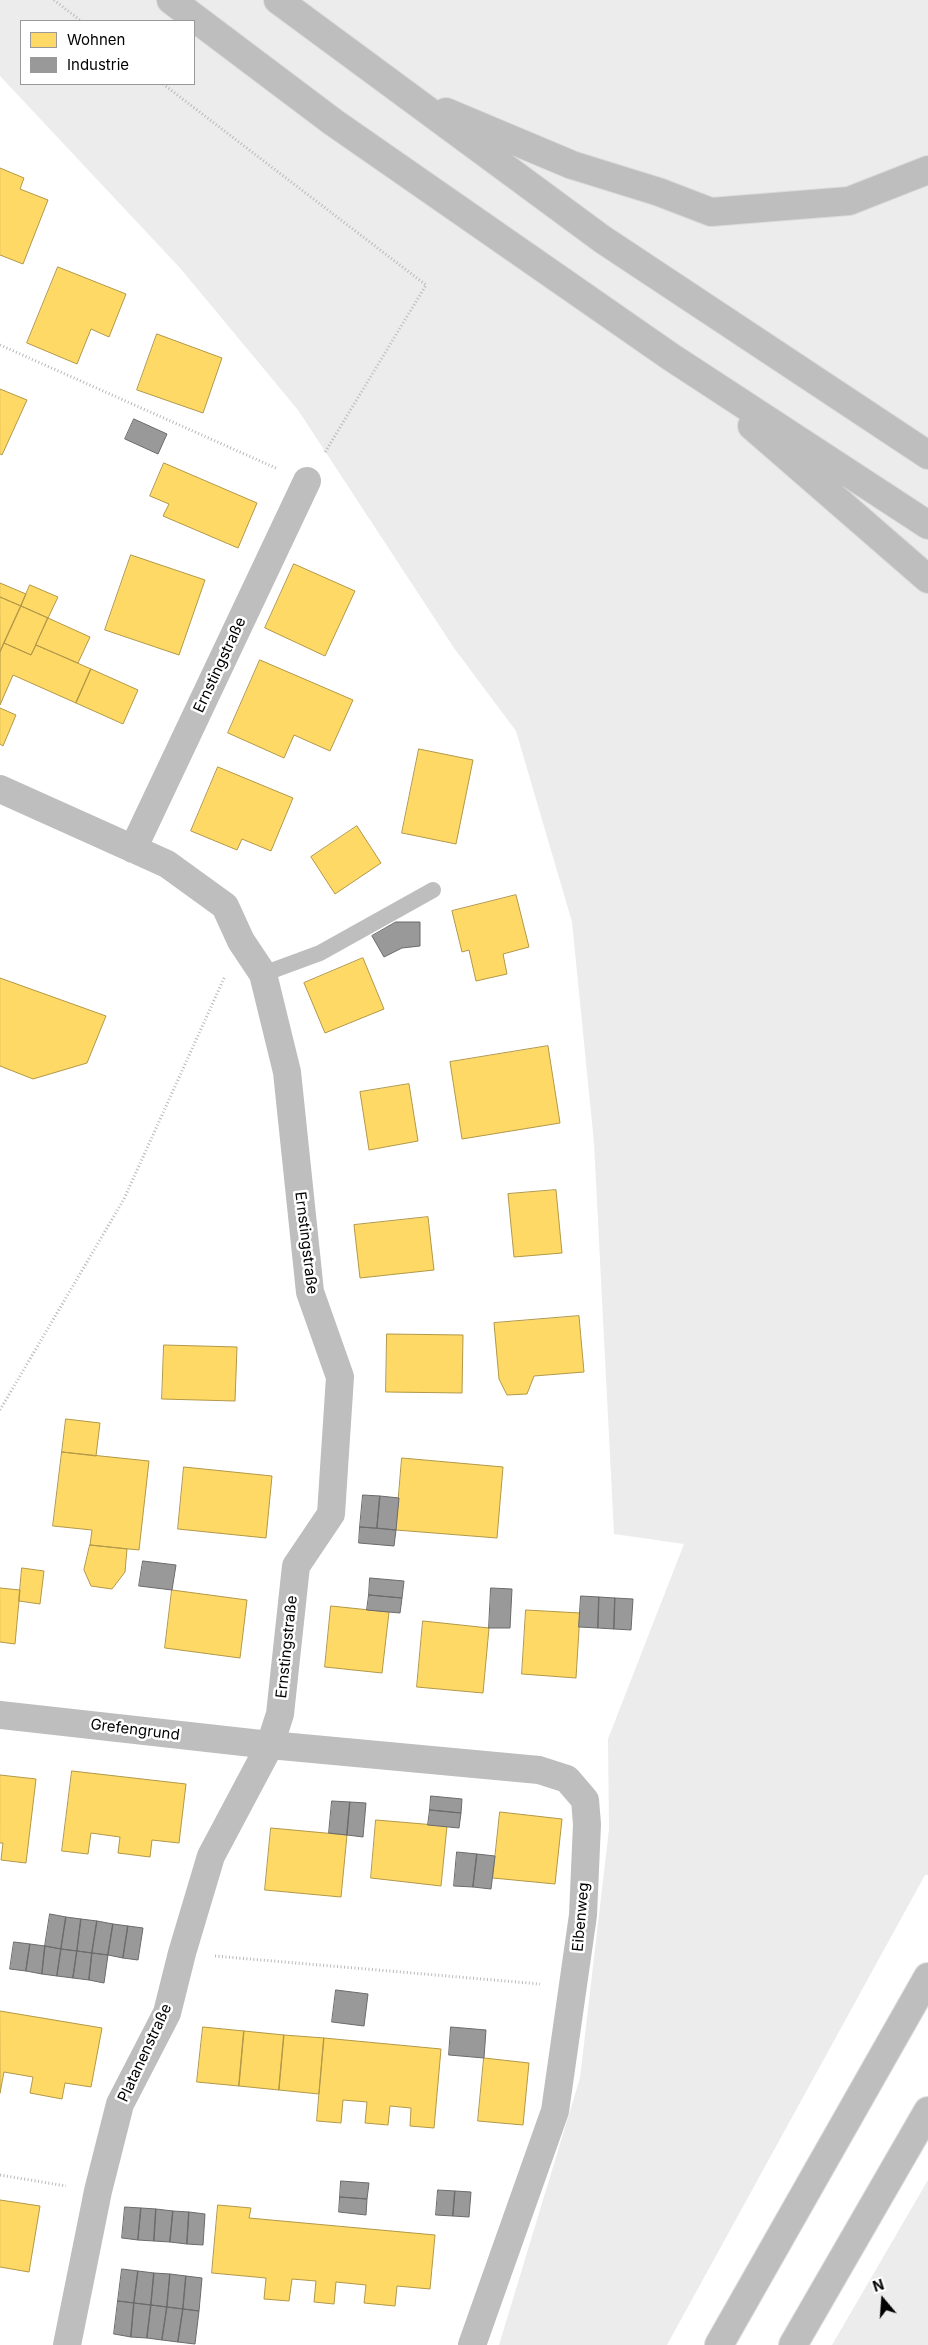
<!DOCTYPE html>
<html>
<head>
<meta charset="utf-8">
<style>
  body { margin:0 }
  #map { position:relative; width:928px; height:2345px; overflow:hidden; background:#fff; font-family:Inter,sans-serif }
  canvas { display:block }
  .legend { position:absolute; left:20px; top:20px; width:175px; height:65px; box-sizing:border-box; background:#fff; border:1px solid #999; margin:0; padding:6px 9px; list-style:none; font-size:15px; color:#000 }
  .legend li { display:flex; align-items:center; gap:10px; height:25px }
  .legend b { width:25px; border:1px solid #999 }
  .north { position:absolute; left:858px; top:2275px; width:50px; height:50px; -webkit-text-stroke:4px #fff; paint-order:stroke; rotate:342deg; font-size:14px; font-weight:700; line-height:20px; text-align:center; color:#000 }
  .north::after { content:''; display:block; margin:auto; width:18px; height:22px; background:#000; clip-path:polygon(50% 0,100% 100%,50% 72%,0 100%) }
</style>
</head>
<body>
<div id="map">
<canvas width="928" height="2345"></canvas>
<ul class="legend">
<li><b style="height:14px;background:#ffd966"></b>Wohnen</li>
<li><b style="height:14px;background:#999"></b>Industrie</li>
</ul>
<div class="north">N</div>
</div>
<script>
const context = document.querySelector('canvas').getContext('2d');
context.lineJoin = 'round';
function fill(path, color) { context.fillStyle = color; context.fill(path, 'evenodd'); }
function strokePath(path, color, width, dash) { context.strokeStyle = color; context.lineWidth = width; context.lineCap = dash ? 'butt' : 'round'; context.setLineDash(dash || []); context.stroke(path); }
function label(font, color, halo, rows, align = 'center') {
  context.font = font + ' Inter,sans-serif'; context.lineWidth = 5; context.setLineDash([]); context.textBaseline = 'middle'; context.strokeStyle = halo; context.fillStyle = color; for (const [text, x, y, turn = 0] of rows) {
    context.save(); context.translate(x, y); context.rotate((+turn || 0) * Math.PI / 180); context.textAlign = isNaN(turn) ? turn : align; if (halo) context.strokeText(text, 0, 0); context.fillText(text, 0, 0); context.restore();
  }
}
const green = new Path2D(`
  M0,0H928V1875H925L667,2345H499L580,2078L609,1829L608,1739L684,1544L614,1534L594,1143L572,922L516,731L454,648L298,410L180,268L0,76ZM21,21H194V84H21Z
  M928,2180V2345H832Z`);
const homes = new Path2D(`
  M0,168L24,178L20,189L48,200L23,264L0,255Z
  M58,267L126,294L109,337L91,329L77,364L27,343Z
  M157,334L222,358L203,413L137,390Z
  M0,389L27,400L2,455L0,454Z
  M164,463L257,503L238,548L163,516L169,504L150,496Z
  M131,555L205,580L179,655L105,630Z
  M294,564L355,591L325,656L265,628Z
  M0,583L26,594L21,606L0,597Z
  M30,585L58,597L48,618L21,606Z
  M0,597L21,606L0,652Z
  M21,606L48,618L31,655L4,643Z
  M48,618L90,637L78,663L36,645Z
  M4,643L31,655L36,645L91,669L76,703L13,675L0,705V652Z
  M260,660L353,700L330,751L294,735L284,758L228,733Z
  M91,669L138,690L123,724L76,703Z
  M0,708L16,715L3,746L0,744Z
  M419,749L473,760L456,844L402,833Z
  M218,767L293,798L271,851L242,839L237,850L191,831Z
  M357,826L381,863L335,894L311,857Z
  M516,895L529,947L503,954L507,974L476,981L469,950L462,952L452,911Z
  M363,958L384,1009L325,1033L304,983Z
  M0,978L106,1016L87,1063L33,1079L0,1066Z
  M548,1046L560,1123L462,1139L450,1062Z
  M409,1084L418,1141L369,1150L360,1092Z
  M556,1190L562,1253L514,1257L508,1194Z
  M428,1217L434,1270L360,1278L354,1225Z
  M579,1316L584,1372L534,1376L527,1394L507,1395L499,1379L494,1323Z
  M387,1334L463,1335L462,1393L386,1392Z
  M164,1345L237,1347L235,1401L162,1399Z
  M66,1419L100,1423L96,1456L62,1452Z
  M62,1452L149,1461L139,1550L90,1545L92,1530L53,1526Z
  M402,1458L503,1467L497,1538L396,1530Z
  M184,1467L272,1476L266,1538L178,1529Z
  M90,1545L127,1549L125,1572L112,1589L91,1586L84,1570Z
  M22,1568L44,1571L40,1604L19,1601Z
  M0,1588L20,1590L15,1644L0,1642Z
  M172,1590L247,1600L240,1658L165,1648Z
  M331,1606L389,1612L382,1673L325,1667Z
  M526,1610L580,1613L576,1678L522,1674Z
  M423,1621L489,1628L483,1693L417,1687Z
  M72,1771L186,1784L179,1843L152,1840L150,1857L118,1853L120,1837L91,1833L88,1854L62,1851Z
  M0,1775L36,1779L26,1863L1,1860L3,1843H0Z
  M500,1812L562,1819L555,1884L493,1878Z
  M376,1820L447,1826L441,1886L371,1878Z
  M271,1828L347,1835L341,1897L265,1890Z
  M0,2011L102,2028L91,2087L65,2083L62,2099L30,2093L33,2077L4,2072L0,2093Z
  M203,2027L244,2031L239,2086L197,2082Z
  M244,2031L284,2035L279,2090L239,2086Z
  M284,2035L324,2038L319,2094L279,2090Z
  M324,2038L441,2049L434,2128L410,2126L411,2108L390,2106L388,2125L365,2123L367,2102L343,2100L341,2123L317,2121Z
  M484,2058L529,2063L523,2125L478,2121Z
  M0,2200L40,2206L29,2272L0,2267Z
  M218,2205L251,2208L249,2218L435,2235L430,2289L397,2286L395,2306L364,2303L366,2285L336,2282L334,2304L314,2302L316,2281L292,2279L289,2301L264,2299L266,2278L212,2273Z`);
const industry = new Path2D(`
  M134,419L167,434L158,454L125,439Z
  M396,922H420V946L402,948L384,957L372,936Z
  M363,1495L380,1496L377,1528L360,1527Z
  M380,1496L399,1498L396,1530L377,1528Z
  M360,1527L396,1530L394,1546L359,1543Z
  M143,1561L176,1565L172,1590L139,1586Z
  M370,1578L404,1581L402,1598L369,1595Z
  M491,1588L512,1589L510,1628H489Z
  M369,1595L402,1598L400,1613L367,1610Z
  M581,1596L599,1597L598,1628L579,1627Z
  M599,1597L615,1598L614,1629L598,1628Z
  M615,1598L633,1599L631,1630L614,1629Z
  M431,1796L462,1799L461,1813L430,1810Z
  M332,1801L350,1802L347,1835L329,1833Z
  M350,1802L366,1803L363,1837L347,1835Z
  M430,1810L461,1813L459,1828L428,1825Z
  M457,1852L477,1854L473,1887L454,1886Z
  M477,1854L495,1856L491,1889L473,1887Z
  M50,1914L66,1917L61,1949L45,1946Z
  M66,1917L81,1919L77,1951L61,1949Z
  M81,1919L97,1921L92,1953L77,1951Z
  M97,1921L113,1924L108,1955L92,1953Z
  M113,1924L128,1926L123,1958L108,1955Z
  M128,1926L143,1928L138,1960L123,1958Z
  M14,1942L30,1944L26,1971L10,1969Z
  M30,1944L45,1946L42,1974L26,1971Z
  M45,1946L61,1949L57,1976L42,1974Z
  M61,1949L77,1951L73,1978L57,1976Z
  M77,1951L92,1953L89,1980L73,1978Z
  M92,1953L108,1955L104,1983L89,1980Z
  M336,1990L368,1994L364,2026L332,2022Z
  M451,2027L486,2030L484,2058L449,2055Z
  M341,2181L369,2183L367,2199L340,2197Z
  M438,2190L455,2191L453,2216L436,2215Z
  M455,2191L471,2192L469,2217L453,2216Z
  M340,2197L367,2199L366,2215L339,2212Z
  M125,2207L141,2208L138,2240L122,2238Z
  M141,2208L156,2209L154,2241L138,2240Z
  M156,2209L173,2211L170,2242L154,2241Z
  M173,2211L189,2212L187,2244L170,2242Z
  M189,2212L205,2214L203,2245L187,2244Z
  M122,2269L138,2271L134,2303L118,2301Z
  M138,2271L154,2273L151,2305L134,2303Z
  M154,2273L170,2274L167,2307L151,2305Z
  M170,2274L186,2276L183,2309L167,2307Z
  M186,2276L202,2278L199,2311L183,2309Z
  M118,2301L134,2303L131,2337L114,2334Z
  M134,2303L151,2305L147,2338L131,2337Z
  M151,2305L167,2307L162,2340L147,2338Z
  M167,2307L183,2309L178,2342L162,2340Z
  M183,2309L199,2311L195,2344L178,2342Z`);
const path = new Path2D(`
  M54,0L81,21
  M163,84L426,285L324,454
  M0,345L278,469
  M0,1410L124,1199L225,976
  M215,1956L540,1984
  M0,2175L66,2186`);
const lane = new Path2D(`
  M263,974L320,953L433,890`);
const street = new Path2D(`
  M0,789L167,864L225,906L241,941L263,974L287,1072L310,1292L340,1377L331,1514L296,1566L280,1714L270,1745L211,1856L182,1953L167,2013L120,2104L98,2191L67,2345
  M133,849L307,481
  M0,1715L270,1745L539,1770L567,1779L585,1800L587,1824L583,1915L555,2111L472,2345`);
const primary = new Path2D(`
  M719,2345L928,1977
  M793,2345L928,2111`);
const highway = new Path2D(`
  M171,0L333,122L671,357L928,525
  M278,0L602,239L928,455
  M446,112L572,165L659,192L711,212L849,201L928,170
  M752,426L928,579`);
const streetNames = [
  ["Ernstingstraße",220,665,-65],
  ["Ernstingstraße",306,1243,83],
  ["Ernstingstraße",287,1647,-84],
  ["Grefengrund",135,1730,7],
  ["Eibenweg",581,1917,-85],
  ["Platanenstraße",145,2053,-65]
];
fill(green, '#ececec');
fill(homes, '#ffd966');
strokePath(homes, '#b29847', 1);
fill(industry, '#999');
strokePath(industry, '#6b6b6b', 1);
strokePath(primary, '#dbdbdb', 30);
strokePath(highway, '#dbdbdb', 30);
strokePath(path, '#b9b9b9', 3, [1, 2.5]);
strokePath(lane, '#bebebe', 16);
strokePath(street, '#bebebe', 28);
strokePath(primary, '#bebebe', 28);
strokePath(highway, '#bebebe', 28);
label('15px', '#000', '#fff', streetNames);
</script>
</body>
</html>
